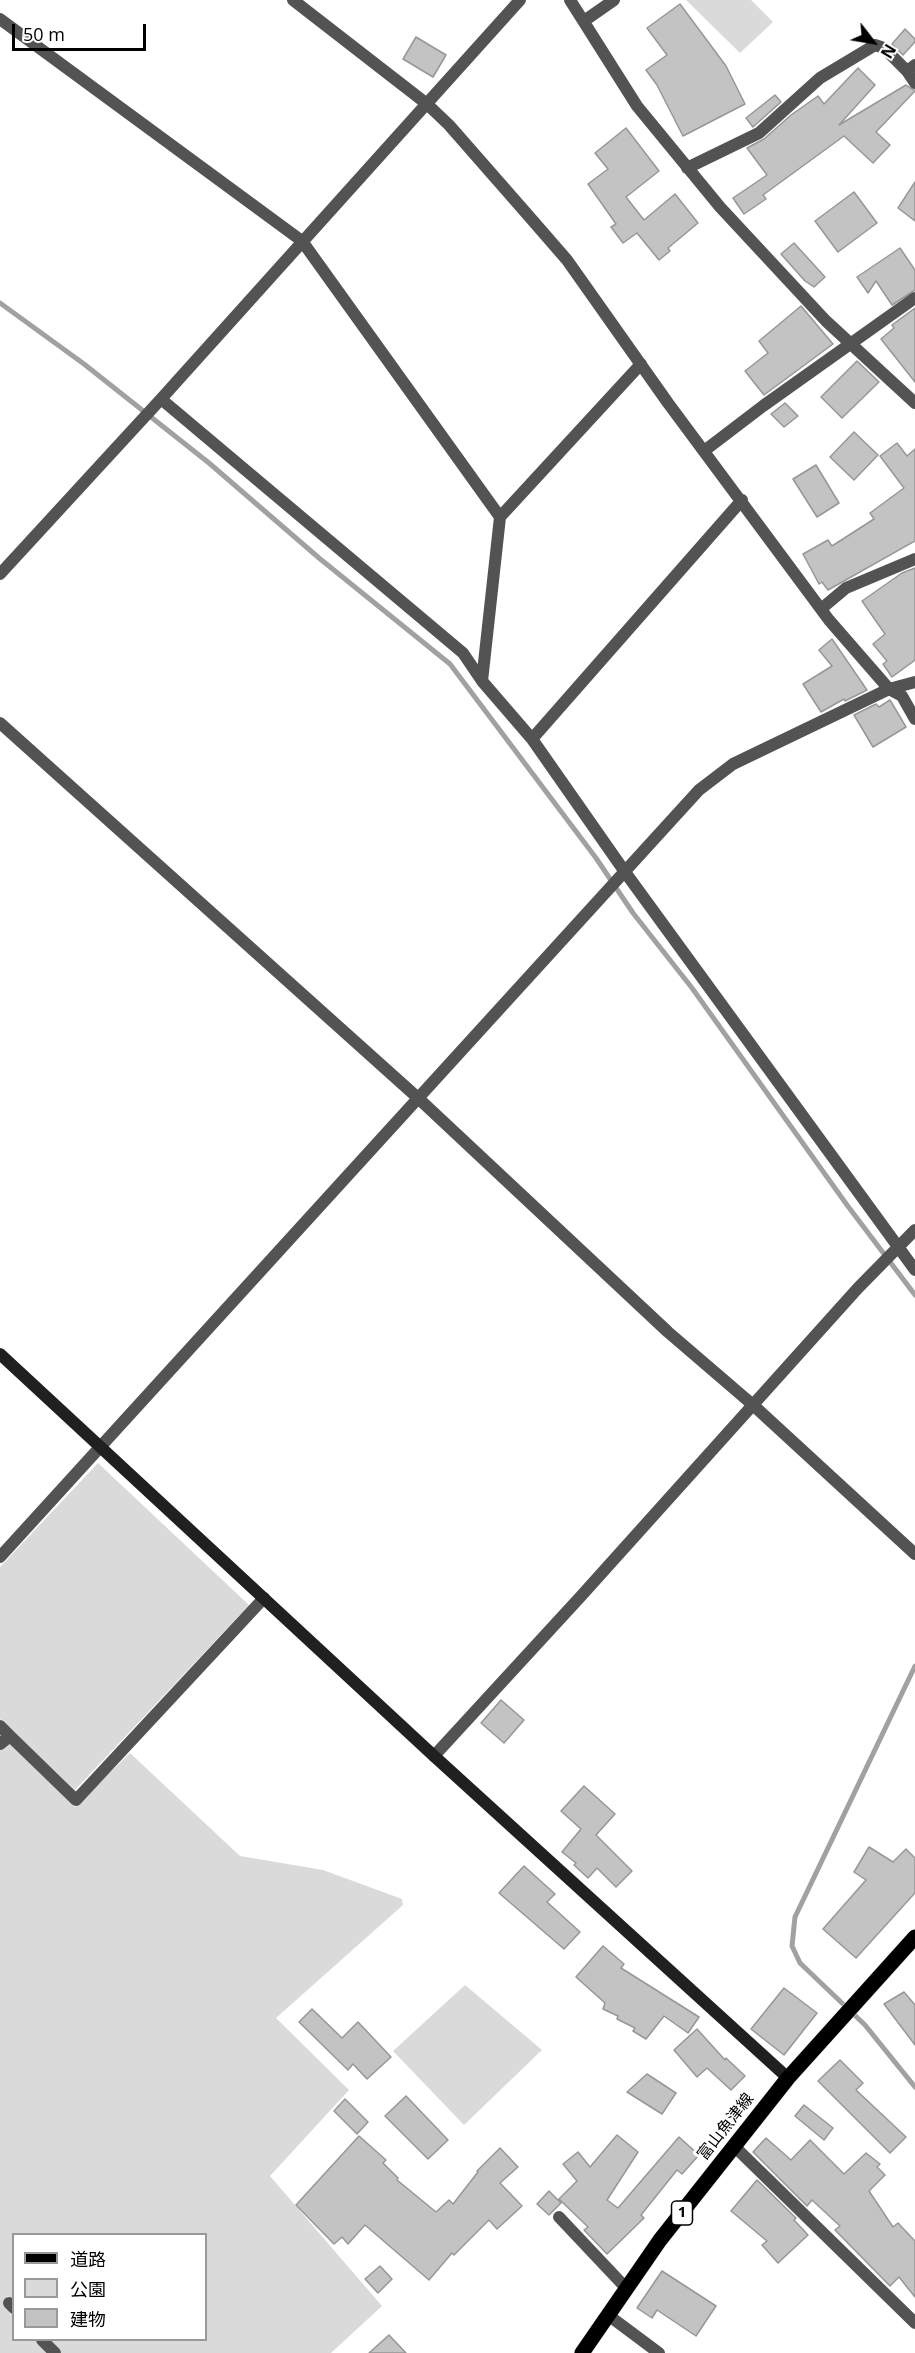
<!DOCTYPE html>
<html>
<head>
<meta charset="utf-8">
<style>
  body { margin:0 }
  #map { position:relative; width:915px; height:2353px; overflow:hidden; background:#fff; font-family:"Open Sans","Noto Sans JP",sans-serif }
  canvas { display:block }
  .legend { position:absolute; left:12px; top:2233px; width:195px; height:108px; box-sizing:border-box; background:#fff; border:2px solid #999; margin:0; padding:8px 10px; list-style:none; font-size:18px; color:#000 }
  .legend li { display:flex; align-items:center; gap:12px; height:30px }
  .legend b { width:30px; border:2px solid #999 }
  .north { position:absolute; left:843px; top:12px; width:60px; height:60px; -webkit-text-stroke:4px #fff; paint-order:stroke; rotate:121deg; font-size:16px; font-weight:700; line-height:24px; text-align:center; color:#000 }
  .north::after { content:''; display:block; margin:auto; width:21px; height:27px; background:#000; clip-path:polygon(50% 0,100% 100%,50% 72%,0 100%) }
  .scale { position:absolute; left:12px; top:24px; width:134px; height:27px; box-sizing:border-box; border:3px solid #000; border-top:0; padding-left:8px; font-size:18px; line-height:21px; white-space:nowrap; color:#000; -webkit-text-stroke:4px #fff; paint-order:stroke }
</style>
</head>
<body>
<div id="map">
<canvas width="915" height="2353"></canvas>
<ul class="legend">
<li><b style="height:8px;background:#000"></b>道路</li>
<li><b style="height:16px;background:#dadada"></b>公園</li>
<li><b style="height:16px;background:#c3c3c3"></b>建物</li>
</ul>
<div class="north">N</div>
<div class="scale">50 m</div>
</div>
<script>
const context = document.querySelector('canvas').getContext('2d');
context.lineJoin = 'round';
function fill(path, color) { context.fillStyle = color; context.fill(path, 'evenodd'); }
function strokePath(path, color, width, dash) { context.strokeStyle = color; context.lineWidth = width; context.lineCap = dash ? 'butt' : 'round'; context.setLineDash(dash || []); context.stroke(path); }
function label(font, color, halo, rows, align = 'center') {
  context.font = font + ' "Open Sans","Noto Sans JP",sans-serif'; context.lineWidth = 6; context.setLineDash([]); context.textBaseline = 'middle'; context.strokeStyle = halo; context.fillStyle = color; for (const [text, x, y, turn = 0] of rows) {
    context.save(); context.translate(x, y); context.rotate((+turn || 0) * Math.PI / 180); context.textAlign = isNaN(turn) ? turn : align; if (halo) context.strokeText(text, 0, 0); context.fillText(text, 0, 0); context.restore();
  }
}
const green = new Path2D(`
  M686,0H751L773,22L740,53Z
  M98,1463L249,1605L75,1790L0,1719V1567Z
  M0,1734L75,1807L130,1753L240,1856L323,1870L402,1899L403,1905L276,2018L349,2090L270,2176L382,2306L331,2353H61L48,2340H206V2234H14L13,2301L8,2296L3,2301L13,2313L14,2340H37L49,2353H0Z
  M465,1985L542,2050L464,2125L393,2051Z`);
const stream = new Path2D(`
  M0,303L84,364L209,463L319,558L450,664L596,858L633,913L692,988L847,1205L915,1295
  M915,1666L795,1917L792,1946L800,1963L865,2025L915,2087`);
const building = new Path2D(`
  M680,4L726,66L745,104L683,136L657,85L646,70L667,55L647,28Z
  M905,29L915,39V42L903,55L892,44Z
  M416,37L446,55L433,77L403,59Z
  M858,68L875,85L839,125L906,85L915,91L876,132L890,145L873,163L844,136L763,195L766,199L744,214L733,198L767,175L747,148L764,139L791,115L818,96L824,104Z
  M775,95L781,102L753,127L746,118Z
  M626,128L659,171L626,197L644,220L675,194L698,223L668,248L670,251L659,260L637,233L623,243L611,227L616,224L588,184L608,169L595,153Z
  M915,182V221L898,208Z
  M854,192L877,223L838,252L815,221Z
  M794,243L825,277L814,287L805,281L781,254Z
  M900,248L915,270V290L892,305L876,281L868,293L857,277Z
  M801,306L833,344L764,395L745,371L768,353L759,341Z
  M915,308V382L881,339L894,328L892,325Z
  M857,361L879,382L842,418L821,397Z
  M785,403L798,416L784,427L771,414Z
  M854,432L878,455L854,480L830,457Z
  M897,443L907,456L915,449V541L828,590L822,582L819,584L803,554L828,540L832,546L874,519L870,513L904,488L880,456Z
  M816,465L839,503L817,517L793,479Z
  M915,568V660L892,677L883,664L887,661L873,644L885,634L862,601L902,573Z
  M832,639L867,690L845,701L844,699L821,712L803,684L832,666L819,650Z
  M890,700L906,727L873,747L854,715L876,704L879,707Z
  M501,1700L524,1720L504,1743L481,1723Z
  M584,1786L615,1814L596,1835L632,1871L616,1887L597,1868L588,1878L574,1865L576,1863L562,1852L581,1829L561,1811Z
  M869,1847L893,1862L906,1849L915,1858V1893L856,1958L823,1929L866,1880L854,1872Z
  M524,1866L555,1894L547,1902L580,1932L564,1949L499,1893Z
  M603,1946L624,1964L621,1968L699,2017L688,2033L664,2016L646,2039L633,2031L635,2028L617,2019L618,2016L603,2009L605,2003L576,1977Z
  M784,1988L817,2013L784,2055L751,2029Z
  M904,1992L915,2005V2045L884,2004Z
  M312,2009L342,2038L358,2022L391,2057L367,2079L353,2064L348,2070L299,2022Z
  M697,2029L725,2060L726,2058L745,2076L731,2090L707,2068L697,2077L674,2050Z
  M840,2060L863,2083L856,2090L906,2137L890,2153L818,2081Z
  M647,2074L676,2093L662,2114L627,2092Z
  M406,2096L448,2140L428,2159L385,2116Z
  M345,2099L368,2122L357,2134L334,2111Z
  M804,2105L833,2128L824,2140L795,2116Z
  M617,2135L638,2152L607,2200L618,2208L679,2137L699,2155L682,2174L677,2170L641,2215L644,2218L607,2254L584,2230L588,2227L559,2199L577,2181L563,2164L578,2152L590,2167Z
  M359,2136L386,2160L383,2163L398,2178L397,2180L436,2212L449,2200L453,2204L478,2172L477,2171L500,2148L518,2167L500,2183L522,2206L497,2229L489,2220L454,2255L452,2253L429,2280L365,2225L348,2244L342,2237L334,2244L296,2205Z
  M766,2138L791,2160L810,2140L844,2174L866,2153L880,2164L877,2167L885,2175L869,2191L893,2227L898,2223L915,2241V2297L899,2277L890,2286L835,2230L840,2226L812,2200L807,2206L753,2152Z
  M757,2180L796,2218L794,2220L808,2235L778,2263L762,2245L767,2241L731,2211Z
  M549,2191L561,2203L549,2215L537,2204Z
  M380,2266L392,2279L378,2293L365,2279Z
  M662,2271L716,2306L696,2336L657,2310L652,2318L637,2308Z
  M389,2335L406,2353H369Z`);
const street = new Path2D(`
  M293,0L427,104L449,125L527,214L567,260L668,403L829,620L889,689L902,696L915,719
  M570,0L637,106L720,207L826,321L915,403
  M0,19L302,241L500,517L641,364
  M584,21L614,0
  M915,65L907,71L915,83
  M687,168L759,133L820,78L875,45L884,48L907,71
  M161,399L463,653L482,681L500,517
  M704,451L763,406L915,298
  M0,574L161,399L520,0
  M821,609L846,588L915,559
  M482,681L532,739L742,500
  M0,723L418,1098L668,1332L753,1405L915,1554
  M532,739L625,872L915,1270
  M0,1557L699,790L733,764L889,689L915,682
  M0,1726L10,1736L0,1744
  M10,1736L76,1800L264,1598
  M434,1756L582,1595L858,1288L915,1230
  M734,2146L915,2323
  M559,2217L626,2288
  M9,2303L14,2308
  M608,2315L659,2353
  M42,2340L55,2353`);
const secondary = new Path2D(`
  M0,1354L434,1756L788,2078`);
const primary = new Path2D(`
  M582,2353L660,2240L788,2078L915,1937`);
const shields = [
  [682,2213,21]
];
const shieldNames = [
  ["1",682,2213]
];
const streetNames = [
  ["富山魚津線",726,2127,-52]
];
fill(green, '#dadada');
strokePath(stream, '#a1a1a1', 5);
fill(building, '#c3c3c3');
strokePath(building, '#979797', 1.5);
strokePath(primary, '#dbdbdb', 16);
strokePath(street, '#535353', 12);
strokePath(secondary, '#202020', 12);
strokePath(primary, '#000', 15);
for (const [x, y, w] of shields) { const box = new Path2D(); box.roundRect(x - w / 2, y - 12, w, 24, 4.5); context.fillStyle = '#fff'; context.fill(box); strokePath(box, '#000', 1.5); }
label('bold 15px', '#000', null, shieldNames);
label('16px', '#000', '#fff', streetNames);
</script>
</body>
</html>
